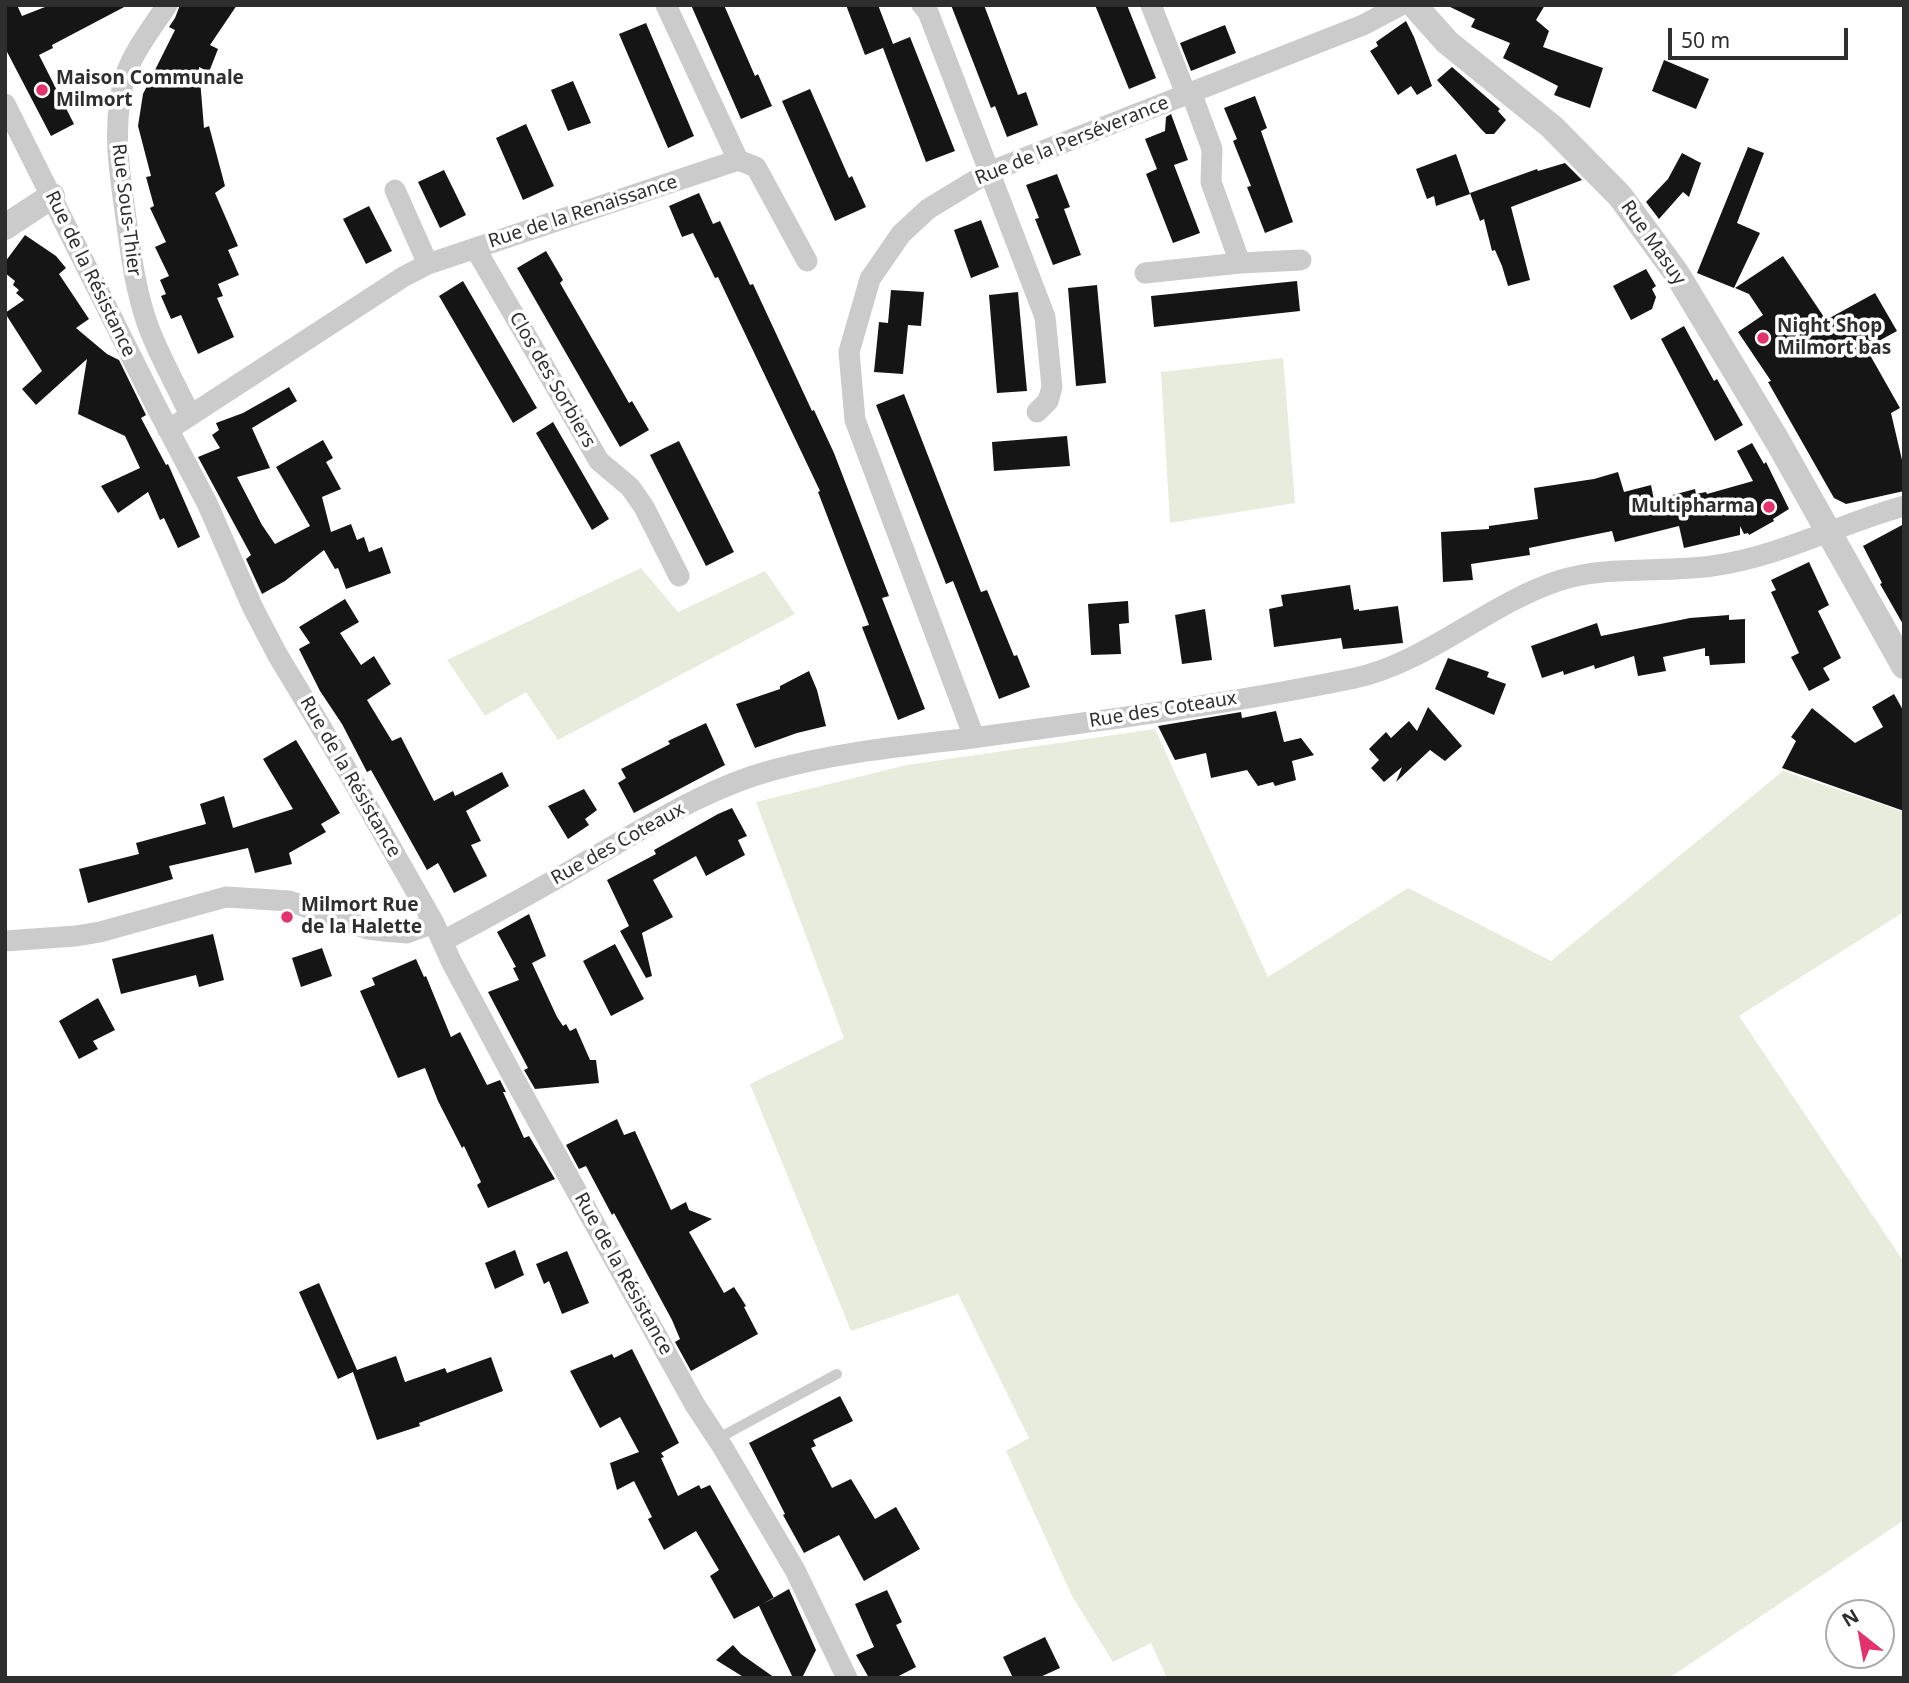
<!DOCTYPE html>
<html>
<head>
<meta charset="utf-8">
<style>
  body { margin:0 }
  #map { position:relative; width:1909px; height:1683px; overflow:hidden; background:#fff; font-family:"Noto Sans",sans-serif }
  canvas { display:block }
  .frame { position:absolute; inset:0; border:7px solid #2e2e2e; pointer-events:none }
  .north { position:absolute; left:1825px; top:1599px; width:70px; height:70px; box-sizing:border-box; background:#fff; border:2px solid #ababab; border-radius:50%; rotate:329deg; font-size:19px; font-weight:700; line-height:28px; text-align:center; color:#2e2e2e }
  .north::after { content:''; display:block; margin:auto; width:24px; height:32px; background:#e4326d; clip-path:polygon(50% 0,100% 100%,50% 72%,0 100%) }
  .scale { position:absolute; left:1668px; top:28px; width:180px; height:32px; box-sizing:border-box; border:4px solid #2e2e2e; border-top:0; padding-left:9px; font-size:21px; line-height:24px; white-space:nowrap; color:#2e2e2e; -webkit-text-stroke:5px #fff; paint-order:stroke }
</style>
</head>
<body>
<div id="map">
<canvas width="1909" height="1683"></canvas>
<div class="frame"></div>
<div class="north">N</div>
<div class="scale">50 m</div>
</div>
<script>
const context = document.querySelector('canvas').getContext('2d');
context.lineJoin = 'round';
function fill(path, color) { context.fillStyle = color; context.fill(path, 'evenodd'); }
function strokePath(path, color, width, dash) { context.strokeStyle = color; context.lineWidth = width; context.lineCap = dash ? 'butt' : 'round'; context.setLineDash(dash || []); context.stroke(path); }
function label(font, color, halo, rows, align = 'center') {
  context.font = font + ' "Noto Sans",sans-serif'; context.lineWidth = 7; context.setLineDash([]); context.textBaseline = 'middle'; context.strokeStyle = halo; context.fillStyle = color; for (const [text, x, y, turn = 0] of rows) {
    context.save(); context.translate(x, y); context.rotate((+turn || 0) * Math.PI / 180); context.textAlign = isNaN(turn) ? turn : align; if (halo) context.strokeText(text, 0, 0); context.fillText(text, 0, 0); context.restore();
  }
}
const green = new Path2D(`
  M1283,358L1295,503L1170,523L1161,372Z
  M641,568L678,612L765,571L795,614L558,740L526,692L485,716L447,660Z
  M1155,729L1268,977L1408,888L1551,961L1783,771L1904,812V912L1739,1016L1904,1262V1520L1669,1678H1167L1151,1643L1113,1662L1072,1596L1006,1451L1029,1438L958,1294L851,1331L750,1084L844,1038L756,802L907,765Z`);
const building = new Path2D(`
  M5,5H17L22,16L50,5H128L52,45L53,48L39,55L74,124L51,136L5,48Z
  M180,5H237L210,45L218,49L209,72L199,67L204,128L209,126L225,186L215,193L238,246L228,250L239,275L218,284L223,296L217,298L234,337L198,354L181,315L171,319L161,296L166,294L160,280L169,276L155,247L166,242L150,208L154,206L146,177L151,176L138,126L143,94L175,30L169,27L175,18Z
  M691,5H724L755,76L758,74L772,106L741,119Z
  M846,5H878L893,44L865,55Z
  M951,5H984L1018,95L1026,92L1038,125L1007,137L995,106L991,108Z
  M1095,5H1127L1156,78L1129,89Z
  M1446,5H1545L1536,20L1549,31L1543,47L1603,68L1590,108L1554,95L1558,86L1503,58L1510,43L1471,27L1475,19Z
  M1406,21L1414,37L1432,86L1417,95L1411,86L1398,95L1370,51L1378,46L1376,42Z
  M646,23L694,136L668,148L619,34Z
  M1225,25L1236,53L1191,71L1180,43Z
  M910,37L955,151L926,162L883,48Z
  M1664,60L1709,79L1696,109L1652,91Z
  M1452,67L1500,109L1498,111L1506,120L1494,134H1486L1481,129L1437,80Z
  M573,81L591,123L568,131L551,90Z
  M810,89L849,178L852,176L866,207L835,221L782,101Z
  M1255,96L1267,128L1261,131L1293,222L1265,233L1247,187L1251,186L1233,141L1237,139L1224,108Z
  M1171,114L1188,160L1174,165L1200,233L1173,243L1146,174L1157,169L1145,139L1165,131L1166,117Z
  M526,124L554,186L523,200L496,138Z
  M1748,147L1764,153L1737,223L1760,233L1734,288L1697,273Z
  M1682,153L1701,163L1689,197L1683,192L1659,219L1646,202L1668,179Z
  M1456,154L1470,194L1436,206L1434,196L1427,199L1416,169Z
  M1565,163L1582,180L1511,207L1530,280L1508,286L1502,266L1495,250L1492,251L1484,219L1480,221L1470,193L1537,169L1538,171Z
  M444,170L466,215L440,228L418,182Z
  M1057,174L1070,207L1064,209L1081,255L1053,265L1035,219L1039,218L1026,185Z
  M699,193L713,224L720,221L750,285L753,284L812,411L814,410L834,453L889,596L882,598L925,709L898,720L862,627L869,625L818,492L820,491L718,277L715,278L693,233L682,237L669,206Z
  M369,206L392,251L366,264L343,219Z
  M981,220L999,267L971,278L954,230Z
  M25,235L56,256L66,268L59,274L89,319L76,328L107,354L119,360L146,415L141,418L166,465L168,464L200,537L178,548L164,518L160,520L148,492L118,513L111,502L101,486L140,468L125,436L78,414L87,359L36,405L22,389L42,371L5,313L24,300L16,293L19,290L13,285L15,281L5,273V262Z
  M546,251L563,280L560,283L605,361L629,403L632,401L649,430L620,447L517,268Z
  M1783,256L1826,320L1875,293L1897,331L1866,348L1900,408L1891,413L1902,460L1904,491L1846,504L1834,498L1768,382L1771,381L1738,332L1763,315L1749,294L1735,288Z
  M1646,269L1656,286L1652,289L1656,297L1652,309L1631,320L1613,286Z
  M463,281L537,408L513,423L439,296Z
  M1297,281L1300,311L1154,327L1151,296Z
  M1097,285L1106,383L1076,386L1068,288Z
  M891,290L924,292L921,326L908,325L903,374L874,372L879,322L888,323Z
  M1018,292L1027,391L997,393L989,295Z
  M1684,326L1714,381L1717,379L1743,425L1715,441L1661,339Z
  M289,387L297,401L252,428L270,468L237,477L262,525L275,544L310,526L276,467L323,440L333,458L326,462L341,489L322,497L331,532L351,524L357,540L364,537L369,552L382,547L391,573L346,589L338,568L335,569L324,550L285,581L262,594L246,559L251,555L198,457L225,446L220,448L212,435L219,430L216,423L243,413Z
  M904,394L981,592L987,590L1014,656L1017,655L1030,687L999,699L953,581L946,584L876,405Z
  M553,422L609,519L592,530L536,433Z
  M1067,436L1070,466L994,471L992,442Z
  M679,441L734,552L706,566L650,455Z
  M1752,443L1764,464L1766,462L1789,509L1773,519L1774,521L1749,535L1748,533L1744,534L1740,526V535L1684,548L1679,526L1615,542L1612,531L1529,548L1530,555L1471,564L1473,580L1443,582L1441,532L1489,529V526L1538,519L1534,488L1594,479L1618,472L1624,492L1651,485L1654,500L1695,489L1696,494L1706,492L1707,494L1753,481L1737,451Z
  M1904,524V626L1880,584L1882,583L1863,546Z
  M1809,562L1829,605L1818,611L1841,658L1823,668L1830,680L1809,691L1791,657L1799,653L1771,592L1776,590L1771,580Z
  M1350,585L1354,610L1359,609V611L1398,606L1403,643L1343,649L1341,638L1274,647L1269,609L1283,606L1281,595Z
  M345,599L359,622L340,633L361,665L374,656L391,684L367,700L392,741L401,737L434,801L453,791L455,796L502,772L509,786L466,811L481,841L471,845L487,876L454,893L438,863L427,870L371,770L367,772L342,724L320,691L299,649L310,643L299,627Z
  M1128,601L1129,623L1119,624L1121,654L1091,655L1088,604Z
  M1205,609L1212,660L1182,664L1175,615Z
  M1729,615V620L1745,619V663L1710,665L1709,656H1705V648L1663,657L1666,671L1638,676L1634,656L1595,669L1594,665L1564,675L1563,671L1542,678L1531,646L1597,623L1601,636L1690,618Z
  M1448,658L1489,672L1487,677L1506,684L1494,715L1435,689Z
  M809,671L817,690L826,726L797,733L755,748L736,704L780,689V686Z
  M1894,694L1904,712V811L1782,768L1796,741L1791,737L1812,708L1855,743L1883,727L1872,707Z
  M1428,707L1462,746L1445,761L1430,750L1396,782L1402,767L1384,782L1371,768L1379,760L1369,749L1386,732L1391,738L1409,721L1417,731Z
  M1276,711L1284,742L1301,738L1314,755L1292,761L1296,780L1275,786L1273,782L1258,786L1247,770L1211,778L1206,753L1175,760L1158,726L1241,712L1242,718Z
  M706,723L725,765L634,813L618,783L626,778L621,769L670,744L668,741Z
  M296,740L340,813L321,824L326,832L289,853L292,864L255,873L248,848L169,866L173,879L88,903L79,869L139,854L136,843L206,824L200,804L224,796L233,828L293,809L263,759Z
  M584,789L597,810L585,819L589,825L568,839L548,806Z
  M732,808L747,836L738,840L745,855L706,876L696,856L653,880L673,917L642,933L652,976L646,978L620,931L629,926L607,880L656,854L654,850L718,814Z
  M529,914L546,956L532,963L557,1017L563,1026L566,1024L570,1031L576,1028L590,1060H596L599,1083L535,1089L524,1070L528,1068L488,992L519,980L513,968L516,967L497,932Z
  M213,934L224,980L199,987L196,975L121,994L112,959Z
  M615,944L644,999L611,1016L583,961Z
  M322,948L332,976L301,987L292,958Z
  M416,959L424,977L426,976L451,1037L460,1032L487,1085L500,1080L506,1092H503L524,1138L529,1136L555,1179L488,1208L477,1185L481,1182L464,1146L462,1148L438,1101L425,1068L398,1078L360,991L375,985L372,978Z
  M98,998L115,1030L93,1041L98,1049L79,1059L59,1021Z
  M617,1119L624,1135L635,1131L671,1210L686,1202L689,1210L712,1219L689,1232L724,1293L734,1287L746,1306L744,1307L758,1334L691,1371L675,1342L680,1339L672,1320L614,1213L612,1215L586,1166L579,1169L566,1145Z
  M515,1250L524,1275L495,1289L485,1263Z
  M567,1251L589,1303L562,1314L549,1281L544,1284L536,1264Z
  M319,1283L357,1370L396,1356L405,1382L445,1368L447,1373L491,1357L503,1391L419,1423L420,1426L377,1440L353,1372L338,1379L299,1292Z
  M632,1349L679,1443L661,1453L664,1457L661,1458L678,1496L699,1485L701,1489L710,1485L774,1598L734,1619L710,1576L719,1570L696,1531L664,1550L648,1519L652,1517L634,1481L617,1490L610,1463L639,1452L620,1417L600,1428L570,1371L612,1354L614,1358Z
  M840,1396L853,1421L813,1440L816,1446L811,1448L832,1488L851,1479L875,1519L896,1507L920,1549L864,1581L839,1535L804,1553L783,1515L785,1514L749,1443Z
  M789,1589L816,1650L802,1678H793L759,1606Z
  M887,1590L902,1622L896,1625L916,1667L895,1678H869L856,1655L874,1647L855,1604Z
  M1045,1637L1060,1668L1038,1678H1013L1003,1657Z
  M733,1645L741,1654L775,1678H745L716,1660Z`);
const service = new Path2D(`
  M717,1439L837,1374`);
const minor = new Path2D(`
  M167,5C154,25 133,52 126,74C111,122 119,170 126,218C131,254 135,288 147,323C158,354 176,385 190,415
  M666,5L738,160L756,167L807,261
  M922,5L928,12L1045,317L1052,387L1048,401L1037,412
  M1151,5L1186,94
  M1191,92L1212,149L1211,182L1240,263
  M5,104L157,408L207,503L252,606L277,654L348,772L434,923L451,961L511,1073L695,1405L722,1446L795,1570L847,1678
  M395,190L428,264
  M475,248L599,461L630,487L644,507L679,576
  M1145,273L1240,263L1301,260
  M168,430L403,277L428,264L738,160
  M974,737L855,420L849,352L870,279L901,234L928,209L989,172L1363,25L1401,5
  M5,941L76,936L100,932L226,897L289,901L368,929L384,931L407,933L434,923
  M443,941C498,912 552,882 606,850C659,819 713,786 773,770C838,752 905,746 972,738C1100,721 1229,704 1355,678C1426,663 1488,604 1558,581C1607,565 1661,573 1712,566C1779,557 1839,524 1904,506`);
const tertiary = new Path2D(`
  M1414,5L1447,42L1552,127L1620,196L1677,274L1778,442L1904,666
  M5,227L52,196`);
const markers = [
  [42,90,7,"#e4326d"],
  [1763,338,7,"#e4326d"],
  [1769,507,7,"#e4326d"],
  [287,917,7,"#e4326d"]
];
const poiNames = [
  ["Maison Communale",56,79],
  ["Milmort",56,101],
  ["Night Shop",1777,327],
  ["Milmort bas",1777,349],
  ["Multipharma",1755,507,"right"],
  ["Milmort Rue",301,906],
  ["de la Halette",301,928]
];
const streetNames = [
  ["Rue de la Perséverance",1072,141,-22],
  ["Rue Sous-Thier",126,210,83],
  ["Rue de la Renaissance",583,212,-18],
  ["Rue Masuy",1653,243,55],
  ["Rue de la Résistance",90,274,64],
  ["Clos des Sorbiers",552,380,60],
  ["Rue des Coteaux",1163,710,-9],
  ["Rue de la Résistance",350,777,60],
  ["Rue des Coteaux",618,844,-29],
  ["Rue de la Résistance",623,1274,61]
];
fill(green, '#e8ecdc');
fill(building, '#151515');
strokePath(service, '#cbcbcb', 10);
strokePath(minor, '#cbcbcb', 21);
strokePath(tertiary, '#cbcbcb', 26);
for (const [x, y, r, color] of markers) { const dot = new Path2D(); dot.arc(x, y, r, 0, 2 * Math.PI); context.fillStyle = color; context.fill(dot); strokePath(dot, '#fff', 2.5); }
label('bold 19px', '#2e2e2e', '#fff', poiNames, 'left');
label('19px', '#2e2e2e', '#fff', streetNames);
</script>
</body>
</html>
